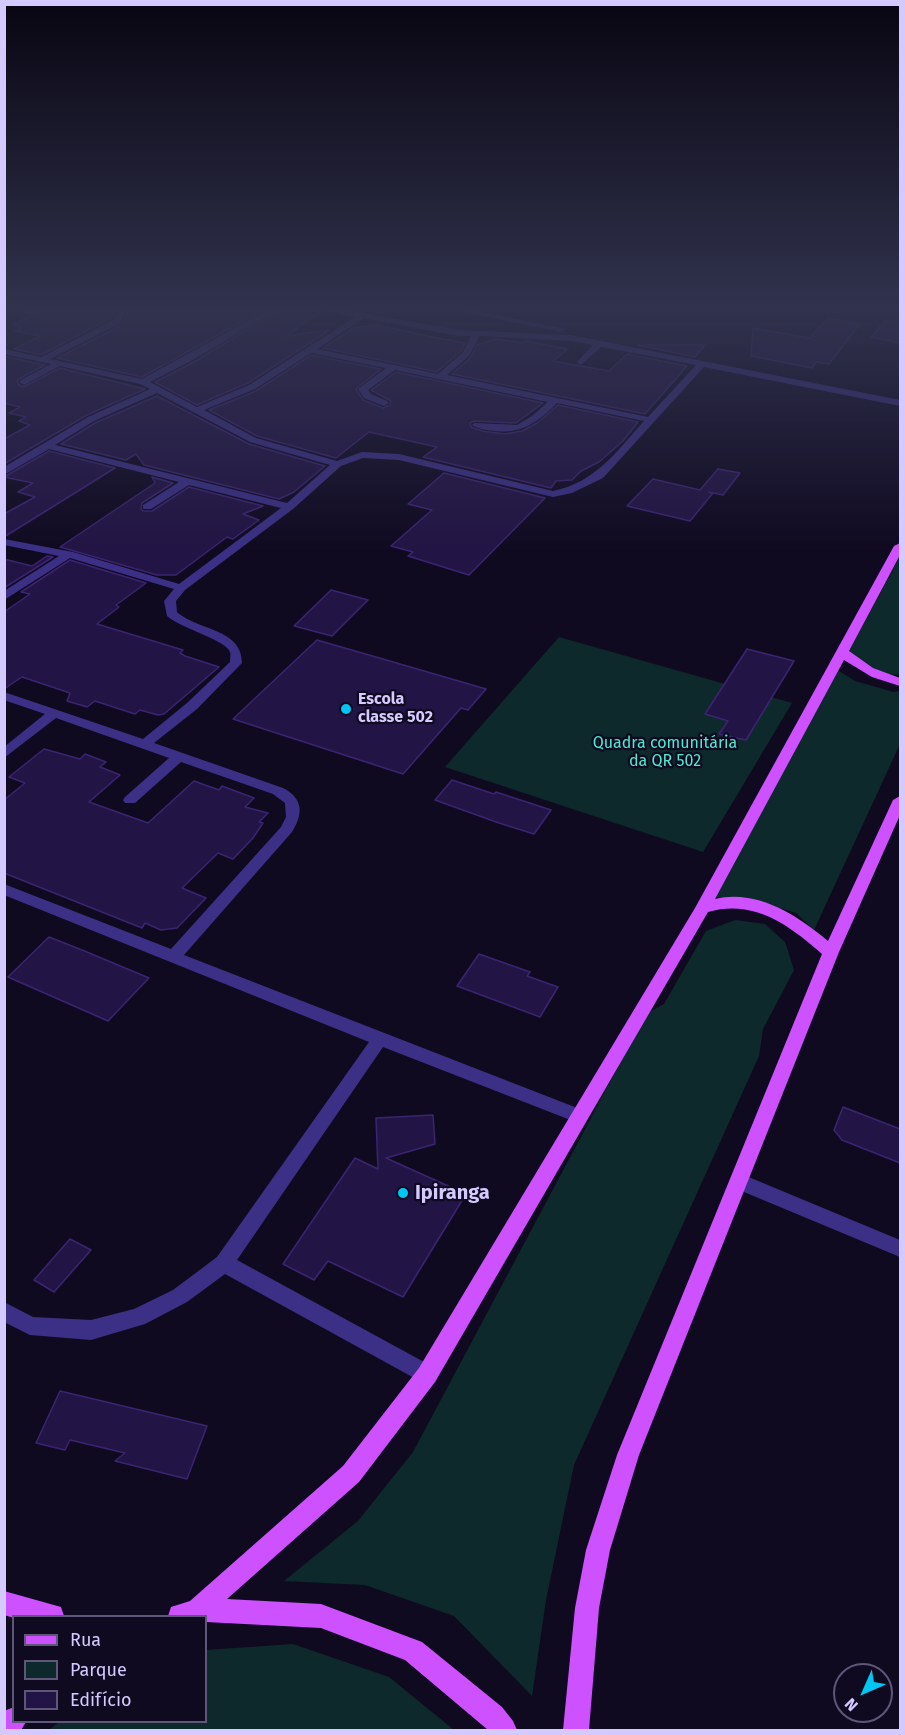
<!DOCTYPE html>
<html>
<head>
<meta charset="utf-8">
<style>
  body { margin:0 }
  #map { position:relative; width:905px; height:1735px; overflow:hidden; background:#100a21; font-family:"Fira Sans",sans-serif }
  canvas { display:block }
  .frame { position:absolute; inset:0; border:6px solid #d5caff; pointer-events:none }
  .legend { position:absolute; left:12px; top:1615px; width:195px; height:108px; box-sizing:border-box; background:#100a21; border:2px solid #5f577a; margin:0; padding:8px 10px; list-style:none; font-size:18px; color:#d5caff }
  .legend li { display:flex; align-items:center; gap:12px; height:30px }
  .legend b { width:30px; border:2px solid #5f577a }
  .north { position:absolute; left:833px; top:1663px; width:60px; height:60px; box-sizing:border-box; background:#100a21; border:2px solid #5f577a; border-radius:50%; rotate:225deg; font-size:16px; font-weight:700; line-height:24px; text-align:center; color:#d5caff }
  .north::after { content:''; display:block; margin:auto; width:21px; height:27px; background:#00c6f5; clip-path:polygon(50% 0,100% 100%,50% 72%,0 100%) }
</style>
</head>
<body>
<div id="map">
<canvas width="905" height="1735"></canvas>
<div class="frame"></div>
<ul class="legend">
<li><b style="height:8px;background:#ce51ff"></b>Rua</li>
<li><b style="height:16px;background:#0d292b"></b>Parque</li>
<li><b style="height:16px;background:#221444"></b>Edifício</li>
</ul>
<div class="north">N</div>
</div>
<script>
const context = document.querySelector('canvas').getContext('2d');
context.lineJoin = 'round';
function fill(path, color) { context.fillStyle = color; context.fill(path, 'evenodd'); }
function strokePath(path, color, width, dash) { context.strokeStyle = color; context.lineWidth = width; context.lineCap = dash ? 'butt' : 'round'; context.setLineDash(dash || []); context.stroke(path); }
function label(font, color, halo, rows, align = 'center') {
  context.font = font + ' "Fira Sans",sans-serif'; context.lineWidth = 4.5; context.setLineDash([]); context.textBaseline = 'middle'; context.strokeStyle = halo; context.fillStyle = color; for (const [text, x, y, turn = 0] of rows) {
    context.save(); context.translate(x, y); context.rotate((+turn || 0) * Math.PI / 180); context.textAlign = isNaN(turn) ? turn : align; if (halo) context.strokeText(text, 0, 0); context.fillText(text, 0, 0); context.restore();
  }
}
const green = new Path2D(`
  M900,557V675C874,673 864,673 849,651Z
  M559,637L792,703L703,852L445,767Z
  M834,668L855,681L894,692L900,691V744L814,930L796,913L745,897L709,898Z
  M735,920L765,924L785,942L794,970L763,1029L759,1056L574,1465L546,1600L532,1696L454,1616L365,1585L284,1581L358,1521L413,1452L647,1013L664,1004L706,931Z
  M293,1644L389,1677L454,1730H49L59,1722H206V1650Z`);
const building = new Path2D(`
  M44,309H110L115,314L111,318L41,355L14,349L40,336L15,331L21,328L14,324Z
  M126,309H265L142,377L57,358L120,326L128,313Z
  M281,309H321L323,311L286,336L330,330L248,383L197,405L155,382L192,363Z
  M828,318L860,324L829,364L816,362L812,368L751,356L753,328L810,338Z
  M886,320L900,322V343L871,337Z
  M377,325L438,338L465,343L461,351L437,372L323,348L353,328Z
  M496,339L523,343L526,341L568,349L553,361L609,371L627,354L687,366L645,414L452,374L470,358L477,345Z
  M637,345H705L695,357Z
  M311,355L381,369L356,389L363,400L383,408L390,405L391,401L371,390L396,372L543,403L516,423L474,421L470,423L471,427L482,431L505,434L522,431L537,423L558,405L638,422L623,441L599,462L581,471L572,480L556,481L551,488L423,457L437,447L369,432L336,458L257,436L209,410L256,391Z
  M4,356L45,365L17,380L18,384L23,387L60,368L145,389L87,415L4,464V439L30,425L19,421L26,417L9,413L20,407L4,403Z
  M157,396L249,444L325,466L294,492L279,499L144,465L136,454L126,460L61,444L95,423Z
  M49,451L115,468L4,537V514L35,497L18,492L33,483L4,477Z
  M718,469L740,473L723,495L709,492L713,493L690,521L627,506L653,479L700,490Z
  M444,473L545,498L469,575L408,556L413,552L391,546L432,510L408,504Z
  M152,477L173,483L142,503L141,509L143,511H152L189,487L263,506L243,514L259,520L233,539L227,537L176,575H157L60,547L155,483Z
  M47,556L53,557L4,588V559L32,566Z
  M70,560L146,583L116,605L119,607L97,624L183,650L180,653L185,656L219,667L164,714L158,715L140,710L135,714L95,701L87,707L67,701L70,693L22,677L4,689V612L30,594L21,592Z
  M331,590L368,600L332,636L294,626Z
  M317,640L369,655L486,689L468,710L461,708L403,774L233,719Z
  M747,649L794,661L746,740L719,734L728,721L705,714Z
  M44,749L80,759L85,754L106,762L100,767L120,775L89,802L148,823L194,781L219,790L222,786L254,798L245,807L268,813L259,822L263,823L253,838L233,859L218,853L182,888L206,898L177,928L161,930L145,923L142,928L4,873V800L25,783L9,777Z
  M452,780L494,794L496,792L551,810L534,834L499,823L435,800Z
  M49,937L82,950L149,978L108,1021L8,977Z
  M479,954L530,972L527,976L558,987L540,1017L457,986Z
  M843,1107L900,1129V1163L842,1140L834,1130Z
  M433,1115L435,1144L386,1158L466,1194L403,1297L328,1261L314,1280L283,1264L355,1158L378,1169L376,1118Z
  M70,1239L91,1250L54,1292L34,1280Z
  M60,1391L207,1426L187,1479L115,1461L125,1453L70,1440L65,1450L36,1443Z`);
const minor = new Path2D(`
  M28,309H38L31,314H25L24,312Z
  M112,309H122L126,312L119,324L50,359L142,379L269,309H279L191,361L150,382L197,407L249,385L355,317L323,309H339L458,330L571,335L900,400V406L704,367L603,478L572,493L553,497L399,460L363,458L341,466L293,509L185,590L176,601L177,612C198,631 242,628 242,663L197,709L154,743L283,788C304,799 303,814 292,832L184,955L585,1111L588,1116L585,1121L579,1123L573,1121L383,1047L237,1260L435,1368L438,1375L435,1382L427,1385L225,1274L187,1302L145,1324L91,1340L30,1335L4,1322V1302L33,1317L91,1320L134,1309L173,1290L217,1257L369,1042L4,895V884L171,949L281,827L286,817L285,803L273,794L181,762L135,803H125L123,800L125,797L169,758L56,718L4,758V747L45,714L4,700V692L143,739L187,703L230,662C230,659 231,655 230,652C226,640 180,628 167,616L164,601L174,589L70,558L4,600V591L59,556L4,545V539L73,552L179,584L281,508L189,485L151,509H143V505L179,482L49,449L4,475V467L88,417L150,389L140,384L60,366L24,385L19,382L21,380L51,364L4,354V349L41,357L113,320L118,313ZM364,318L458,336H471L463,352L438,374L317,349ZM480,336L571,341L593,345L577,362L581,365L601,347L696,365L648,417L447,375L469,356ZM311,353L386,368L358,389L364,398L384,406L389,403L387,401L371,394L368,390L395,370L548,402L532,416L517,425L474,423L472,425C478,429 487,430 495,431C522,434 538,422 557,403L644,421C616,452 596,482 553,491L399,454L362,452L337,461L256,438L204,410L255,389ZM157,393L250,442L330,465L287,503L55,445L94,421Z
  M450,309H466L565,329L561,332Z
  M739,1173L900,1240V1257L732,1187L730,1181L732,1175Z`);
const major = new Path2D(`
  M900,543V555L849,651L873,668L900,678V686L872,677L844,660L715,899C757,889 797,915 828,941L893,800L900,796V815L839,952L639,1455L610,1550L599,1608L589,1730H563L575,1608L586,1550L617,1455L822,954C789,925 754,899 708,912L435,1382L359,1482L227,1599L321,1604L422,1642L502,1707L513,1721L517,1730H488L405,1660L321,1628L206,1622V1616H168L171,1607L190,1601L343,1466L419,1368L695,908L894,546Z
  M4,1591L61,1607L64,1616L14,1618L4,1615Z
  M14,1707V1722H26L21,1730H4V1711Z`);
const markers = [
  [346,709,6,"#00c6f5"],
  [403,1193,6,"#00c6f5"]
];
const poiNames = [
  ["Escola",358,700],
  ["classe 502",358,718]
];
const parkNames = [
  ["Quadra comunitária",665,744],
  ["da QR 502",665,762]
];
const nearPoinames = [
  ["Ipiranga",415,1193]
];
fill(green, '#0d292b');
fill(building, '#221444');
strokePath(building, '#3b2472', 1.5);
fill(minor, '#3b3085');
fill(major, '#ce51ff');
const sky = context.createLinearGradient(0, 0, 0, 552);
sky.addColorStop(0, '#090612');
sky.addColorStop(0.56, '#31334e');
sky.addColorStop(1, '#31334e00');
context.fillStyle = sky;
context.fillRect(0, 0, 905, 552);
for (const [x, y, r, color] of markers) { const dot = new Path2D(); dot.arc(x, y, r, 0, 2 * Math.PI); context.fillStyle = color; context.fill(dot); strokePath(dot, '#100a21', 2); }
label('bold 16px', '#d5caff', '#100a21', poiNames, 'left');
label('16px', '#4aebd2', '#100a21', parkNames);
label('bold 20px', '#d5caff', '#100a21', nearPoinames, 'left');
</script>
</body>
</html>
